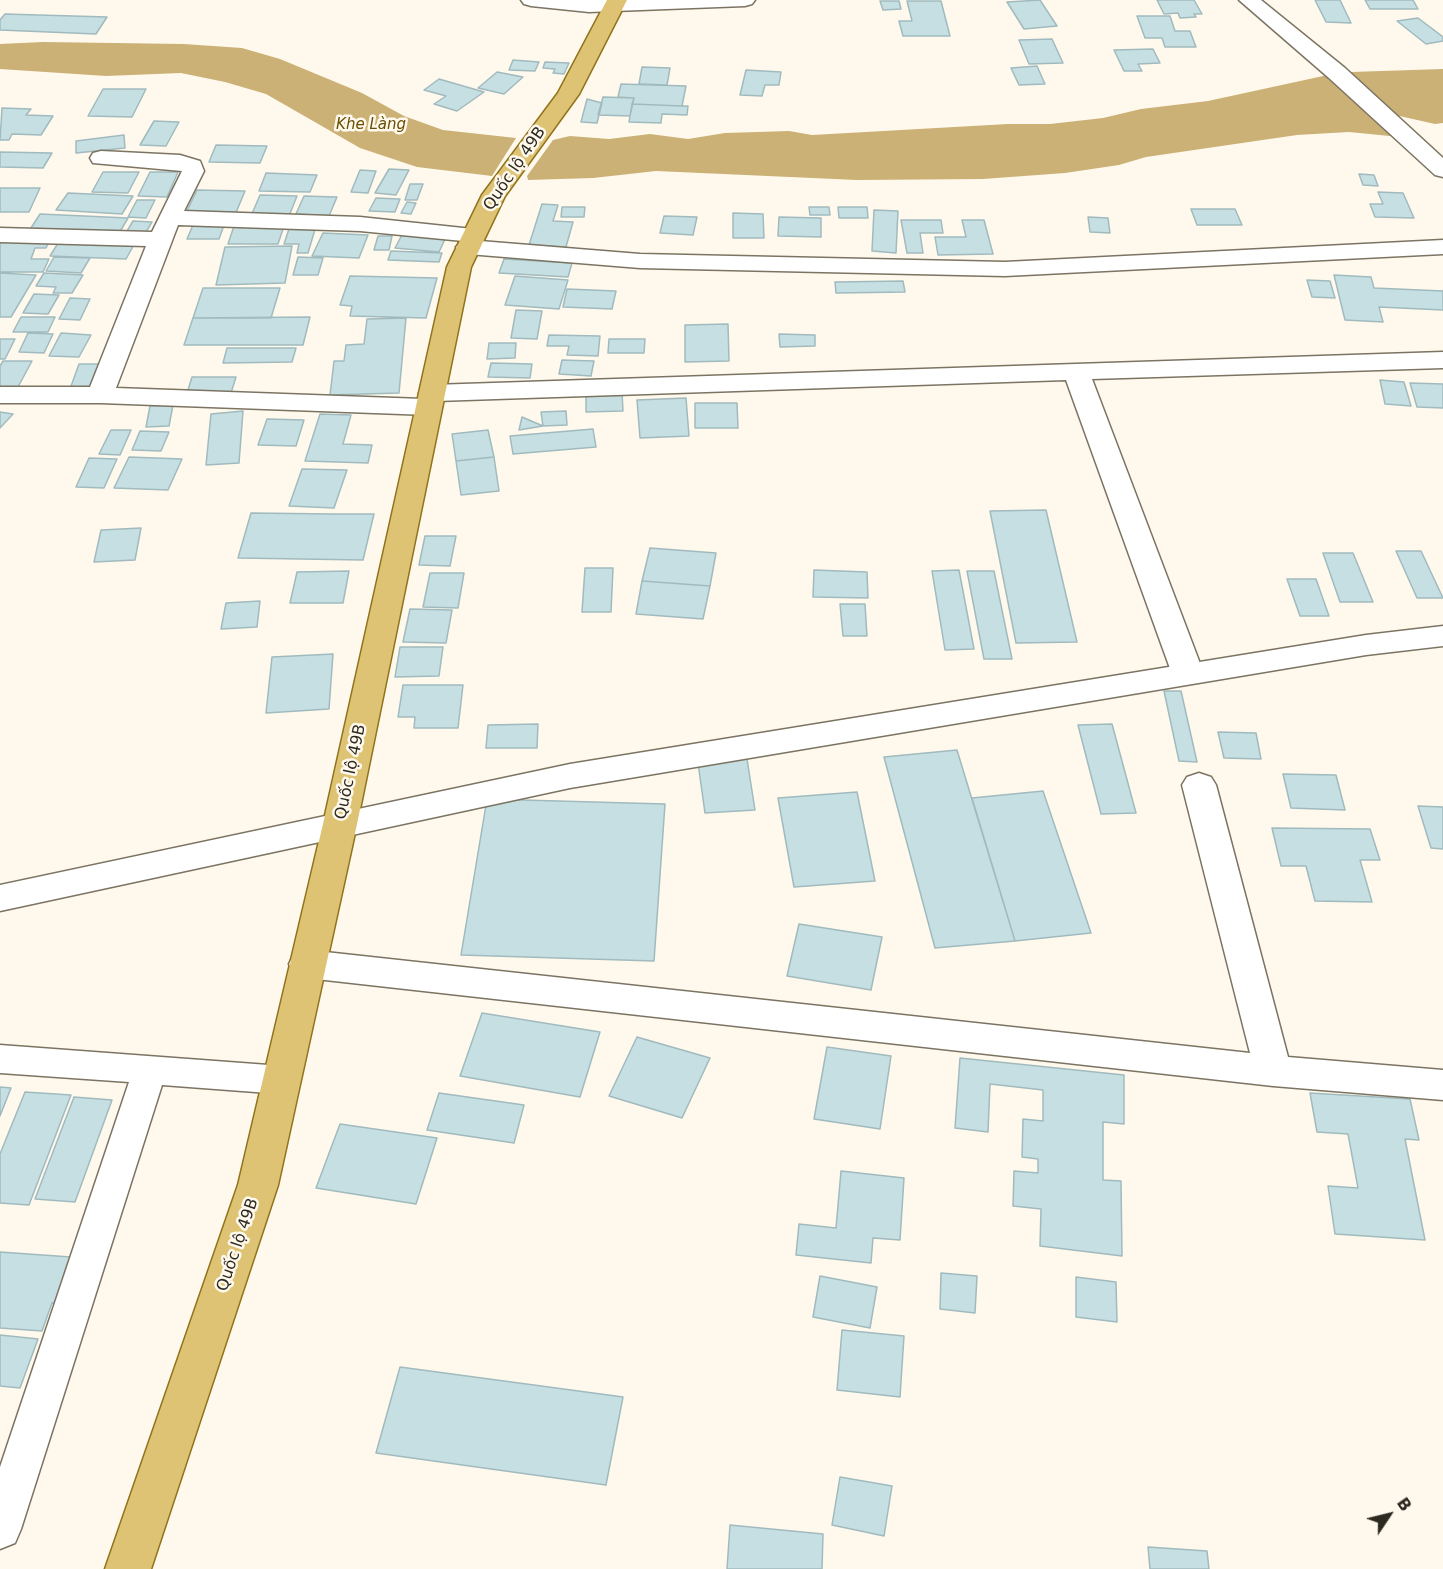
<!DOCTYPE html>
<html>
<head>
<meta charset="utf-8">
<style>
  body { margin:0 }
  #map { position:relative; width:1443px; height:1569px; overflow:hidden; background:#fff9ed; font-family:"DejaVu Sans",sans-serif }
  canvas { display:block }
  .north { position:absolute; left:1359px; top:1485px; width:60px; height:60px; -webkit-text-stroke:4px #fff9ed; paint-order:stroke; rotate:55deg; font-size:16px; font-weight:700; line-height:24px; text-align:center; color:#2c2921 }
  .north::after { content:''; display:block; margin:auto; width:21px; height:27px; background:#2c2921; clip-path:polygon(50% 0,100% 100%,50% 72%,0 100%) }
</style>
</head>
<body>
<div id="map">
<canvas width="1443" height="1569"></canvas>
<div class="north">B</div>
</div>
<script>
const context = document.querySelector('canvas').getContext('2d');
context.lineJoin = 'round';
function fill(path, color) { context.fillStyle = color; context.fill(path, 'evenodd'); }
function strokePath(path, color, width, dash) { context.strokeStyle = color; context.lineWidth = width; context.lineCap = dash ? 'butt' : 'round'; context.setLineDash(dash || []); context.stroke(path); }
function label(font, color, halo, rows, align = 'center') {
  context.font = font + ' "DejaVu Sans",sans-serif'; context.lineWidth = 5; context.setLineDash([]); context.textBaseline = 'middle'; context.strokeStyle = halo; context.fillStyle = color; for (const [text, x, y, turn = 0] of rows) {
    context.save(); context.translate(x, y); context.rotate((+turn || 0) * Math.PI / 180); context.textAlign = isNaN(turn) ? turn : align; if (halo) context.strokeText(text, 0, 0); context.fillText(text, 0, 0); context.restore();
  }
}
const water = new Path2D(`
  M43,42L184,44L242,48L280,59L362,93L404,116L443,130L516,138L492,176L417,167L360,148L266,94L225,82L181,73L106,76L0,69V44Z
  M1443,69V123L1435,124L1395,115L1353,77L1351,72Z
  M1337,73L1410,138L1349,132L1297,135L1146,157L1119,165L1065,173L983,179L857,180L656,171L593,178L528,180L527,176L553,140L570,136L609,139L650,134L688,139L725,133L789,131L812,135L1008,124H1050L1103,118L1141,109L1208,101Z`);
const building = new Path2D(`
  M1040,0L1057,26L1024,29L1007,2Z
  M1157,0H1194L1202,14H1194L1196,17L1180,18L1178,13L1164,14Z
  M1315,0H1340L1351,23L1326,22Z
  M1365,0H1413L1418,9H1370Z
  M880,1H899L901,9L883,10Z
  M907,1H941L950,36H903L899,21H912Z
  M5,14L107,17L96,34L0,30V20Z
  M1137,16H1170L1175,31H1190L1196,47H1165L1162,38H1145Z
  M1418,18L1443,37V41L1426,44L1397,21Z
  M1052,39L1063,63L1029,64L1019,40Z
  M1153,49L1160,63L1138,64L1142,71H1124L1114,50Z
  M513,60L539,62L535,71L509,70Z
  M545,62L569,63L564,74L553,73L555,69L543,68Z
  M1037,66L1045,84L1019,85L1011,68Z
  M642,67L670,68L667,85L639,84Z
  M746,70L781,72L779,85H765L762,96L740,95Z
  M497,72L523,77L504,94L478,88Z
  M439,79L484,92L457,111L434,104L446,96L424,90Z
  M621,84L686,86L682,106L632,104L634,98L618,97Z
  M103,89H146L132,117L88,116Z
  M603,97L634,98L630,116L598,115Z
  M587,99L602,103L597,123L581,122Z
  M632,104L682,106H688L687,115L662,114L661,123L629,122Z
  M2,108L31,109L26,115L53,116L41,135L12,134L9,140H0Z
  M154,121L179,122L166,146L140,145Z
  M124,135L125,148L76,153V141Z
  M216,145L267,146L260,163L209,162Z
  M0,152L52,153L43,168L0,167Z
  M389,169L409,170L396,195L375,193Z
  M360,170L376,171L368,193L351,192Z
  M103,172H139L128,193L92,192Z
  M150,172H178L167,197L138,196Z
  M266,173L317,175L310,192L259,191Z
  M1359,174L1374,175L1378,186L1363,185Z
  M410,184H423L417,200H405Z
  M0,188H40L29,212H0Z
  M197,190L245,191L235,215L186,213Z
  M1378,192L1403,193L1414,218L1375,217L1370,204H1383Z
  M68,193L133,196L122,214L56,210Z
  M260,195L297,196L289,216H251Z
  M304,196L337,197L329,216L296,214Z
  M376,198L400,199L395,212L369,211Z
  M137,200H155L146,218L128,217Z
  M407,202L416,203L411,214L401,213Z
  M542,204L558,205L553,221L573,222L566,247L529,245Z
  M562,207H585L584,217H561Z
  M809,207H829L830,215H810Z
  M838,207H867L868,218H839Z
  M1191,209H1235L1242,225H1197Z
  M874,210L898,211L896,253L872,251Z
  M733,213L763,214L764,238H733Z
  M40,214L128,218L118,235L29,231Z
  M664,216L697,217L693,235L660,233Z
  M779,217L821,218V237L778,236Z
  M1088,217L1108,218L1110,233L1090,232Z
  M901,220H941L943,233H920L923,253H907Z
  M962,220H984L993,254L938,255L935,237H966Z
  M133,221L152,222L146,232L127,231Z
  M193,225H224L219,239H187Z
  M234,226H284L278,244H228Z
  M290,226H316L308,253H297L299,244H284Z
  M404,231L447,235L439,252L395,248Z
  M323,233L368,235L359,258L312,256Z
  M378,236H392L389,250H374Z
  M60,240L135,243L126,259L50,256Z
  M0,242H49L46,248H35L31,259H49L43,272H0Z
  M292,246L285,283L216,285L225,247Z
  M391,251L442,253L439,262L388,260Z
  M54,257L90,258L81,273L46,271Z
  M298,257L323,258L318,275H293Z
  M504,259L572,263L568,277L499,273Z
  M0,273L36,275L11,317H0Z
  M44,273L83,275L72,293H53L56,287L36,286Z
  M1334,275L1371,277L1374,288L1443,291V310L1379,307L1383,322L1345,320Z
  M350,276L437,278L426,318L350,316L352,306L340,305Z
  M515,276L568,280L559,309L505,305Z
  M1307,280L1330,281L1335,298L1312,297Z
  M903,281L905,292L836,293L835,282Z
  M203,288H280L271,318H193Z
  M567,289L616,291L612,309L563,307Z
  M34,294L59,295L48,314L23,313Z
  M70,298L90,299L80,320L59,319Z
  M516,310L542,311L537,339L511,338Z
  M21,317H55L48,332H13Z
  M310,317L303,345H184L193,318Z
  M406,318L399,393L330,395L334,361H344L346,345L364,344L367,319Z
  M728,324L729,361L685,362V325Z
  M28,333L53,334L44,353L19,352Z
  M61,333L91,335L79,357L49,356Z
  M779,334L815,335V346L780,347Z
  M549,335L600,336L598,356L567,355L569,346H547Z
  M0,339H15L5,359H0Z
  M609,339H645L644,353H608Z
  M489,343H516L515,358L487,359Z
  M227,348H296L292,362L223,363Z
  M562,360L594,361L591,376L559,374Z
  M3,361H32L18,387H0V366Z
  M491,363L532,364L530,378L488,377Z
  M79,364H103L94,389H70Z
  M192,377H236L231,393H187Z
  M1380,380L1404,382L1411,406L1385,404Z
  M1410,383L1443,384V408L1417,407Z
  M622,392L623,411L586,412V393Z
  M686,398L689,436L640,438L637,400Z
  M695,403H737L738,428H695Z
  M173,405L169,426L146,427L150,406Z
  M243,411L239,463L206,465L211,414Z
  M566,411L567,425L543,426L541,412Z
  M0,412L13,414L0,428Z
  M320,414L351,415L343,444L372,445L368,463L305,461Z
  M522,417L543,426L519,430Z
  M267,419L304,420L296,446L258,445Z
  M593,429L596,447L513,454L510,436Z
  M111,430H131L120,455L99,454Z
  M488,430L494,457L456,461L452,434Z
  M140,431L169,432L161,451L132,450Z
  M129,457L182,459L168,490L114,488Z
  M494,457L499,491L461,495L456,461Z
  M89,458L117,459L104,488L76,487Z
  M302,469L347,470L334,508L289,506Z
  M1046,510L1077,642L1016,643L990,511Z
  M251,513L333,514H374L363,560L238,558Z
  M141,528L135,560L94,562L101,530Z
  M425,536H456L450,566L419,565Z
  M650,548L716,553L710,586L642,581Z
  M1396,551H1421L1443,598H1417Z
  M1323,553H1353L1373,602H1340Z
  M585,568H613L611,612H582Z
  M814,570L867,572L868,598L813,597Z
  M959,570L974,649L945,650L932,571Z
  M349,571L343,603H290L297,572Z
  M967,571H994L1012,659H984Z
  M430,573H464L458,608L423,607Z
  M1287,579H1316L1329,616H1300Z
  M642,581L710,586L703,619L636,614Z
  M260,601L257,627L221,629L226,603Z
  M840,604H865L867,636H843Z
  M410,609L452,610L446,643L403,642Z
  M400,647H443L439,676L395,677Z
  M333,654L329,709L266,713L272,657Z
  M403,685H463L458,728H414L415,717H398Z
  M1164,691H1181L1197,762L1179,761Z
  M538,724L537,748H486L488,725Z
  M1112,724L1136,813L1101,814L1078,725Z
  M1218,732L1256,733L1261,759L1224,758Z
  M957,750L1015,941L935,948L884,757Z
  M747,759L755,810L705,813L698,763Z
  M1283,774L1336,775L1345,810L1291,808Z
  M1043,791L1091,933L1015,941L972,798Z
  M857,792L875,881L794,887L778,798Z
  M487,799L665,804L654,961L461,955Z
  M1418,806L1443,807V849L1431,848Z
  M1272,828L1370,829L1380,860H1360L1372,902L1315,901L1306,866H1281Z
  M799,924L882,937L871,990L787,976Z
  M482,1013L600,1032L580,1097L460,1076Z
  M637,1037L710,1058L682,1118L609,1096Z
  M827,1047L891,1056L880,1129L814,1119Z
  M960,1058L1124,1075V1124L1103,1122V1180L1121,1181L1122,1256L1040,1246L1041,1209L1013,1206L1014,1171L1038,1173V1159L1022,1157L1023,1119L1043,1121V1090L990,1084L988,1132L955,1128Z
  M0,1087L11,1088L0,1116Z
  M25,1092L71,1095L29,1205L0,1203V1154Z
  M439,1093L524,1105L514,1143L427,1130Z
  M1310,1093L1410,1099L1419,1140L1405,1139L1425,1240L1335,1234L1328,1186L1358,1188L1348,1134L1317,1132Z
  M74,1097L112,1100L75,1202L35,1199Z
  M340,1124L437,1138L416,1204L316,1188Z
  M841,1171L904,1178L900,1240L873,1238L871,1263L796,1255L799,1224L836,1228Z
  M0,1252L85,1258L70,1304L52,1303L42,1331L0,1328Z
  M941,1273L977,1276L975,1313L940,1309Z
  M820,1276L877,1287L870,1328L813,1317Z
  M1076,1277L1116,1282L1117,1322L1076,1317Z
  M842,1330L904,1336L900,1397L837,1390Z
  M0,1335L38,1339L20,1388L0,1386Z
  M400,1367L623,1397L606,1485L376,1453Z
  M840,1477L892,1486L884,1536L832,1525Z
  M730,1525L823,1534L822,1569H727Z
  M1148,1547L1207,1551L1209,1569H1150Z`);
const service = new Path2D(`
  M0,1045L282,1066L294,1070L299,1080L294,1090L282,1094L162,1085L21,1529L15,1543L0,1549V1467L129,1082L0,1073Z`);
const minor = new Path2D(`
  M521,0H755L752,4L745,6L589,12L531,6L524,4Z
  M101,151L180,155L200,161L204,171L184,211L360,217L482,230L486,235L480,241L640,254L1005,262L1443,240V254L1005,276L640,268L468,254L459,252L456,247L463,241L360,231L178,225L116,388L423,399L419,393L423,387L432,385L1443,352V368L1092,379L1204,674L1199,681L1188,684L1177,681L1172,674L1066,380L436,401L442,407L438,413L429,415L100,403H0V387H90L146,246L0,242V228L152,232L182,171L93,163L90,158L93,153Z
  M1199,773L1211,777L1216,785L1288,1057L1443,1070V1100L1273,1086L307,978L294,974L289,964L294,954L307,950L1250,1053L1182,785L1187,777Z`);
const tertiary = new Path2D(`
  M1239,0H1261L1345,68L1443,158V177L1435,175L1329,78Z
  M1443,626V646L1366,655L570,788L0,911V885L570,764L1366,635Z`);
const primary = new Path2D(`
  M607,0H627L579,94L505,196L471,267L357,824L278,1185L151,1569H105L238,1185L323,824L447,267L482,195L558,93Z`);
const farWaternames = [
  ["Khe Làng",371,125]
];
const streetNames = [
  ["Quốc lộ 49B",515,169,-56],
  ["Quốc lộ 49B",351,772,-78],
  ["Quốc lộ 49B",238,1245,-71]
];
fill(water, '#cbb176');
fill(building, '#c6dfe3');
strokePath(building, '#a1babe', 1.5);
strokePath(service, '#7c7462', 3);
strokePath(minor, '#7c7462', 3);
strokePath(tertiary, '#7c7462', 3);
strokePath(primary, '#91731b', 3);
fill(service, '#fff');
fill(minor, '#fff');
fill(tertiary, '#fff');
fill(primary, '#dec374');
label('italic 15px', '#684e00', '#fff9ed', farWaternames);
label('16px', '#2c2921', '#fff9ed', streetNames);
</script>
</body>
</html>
